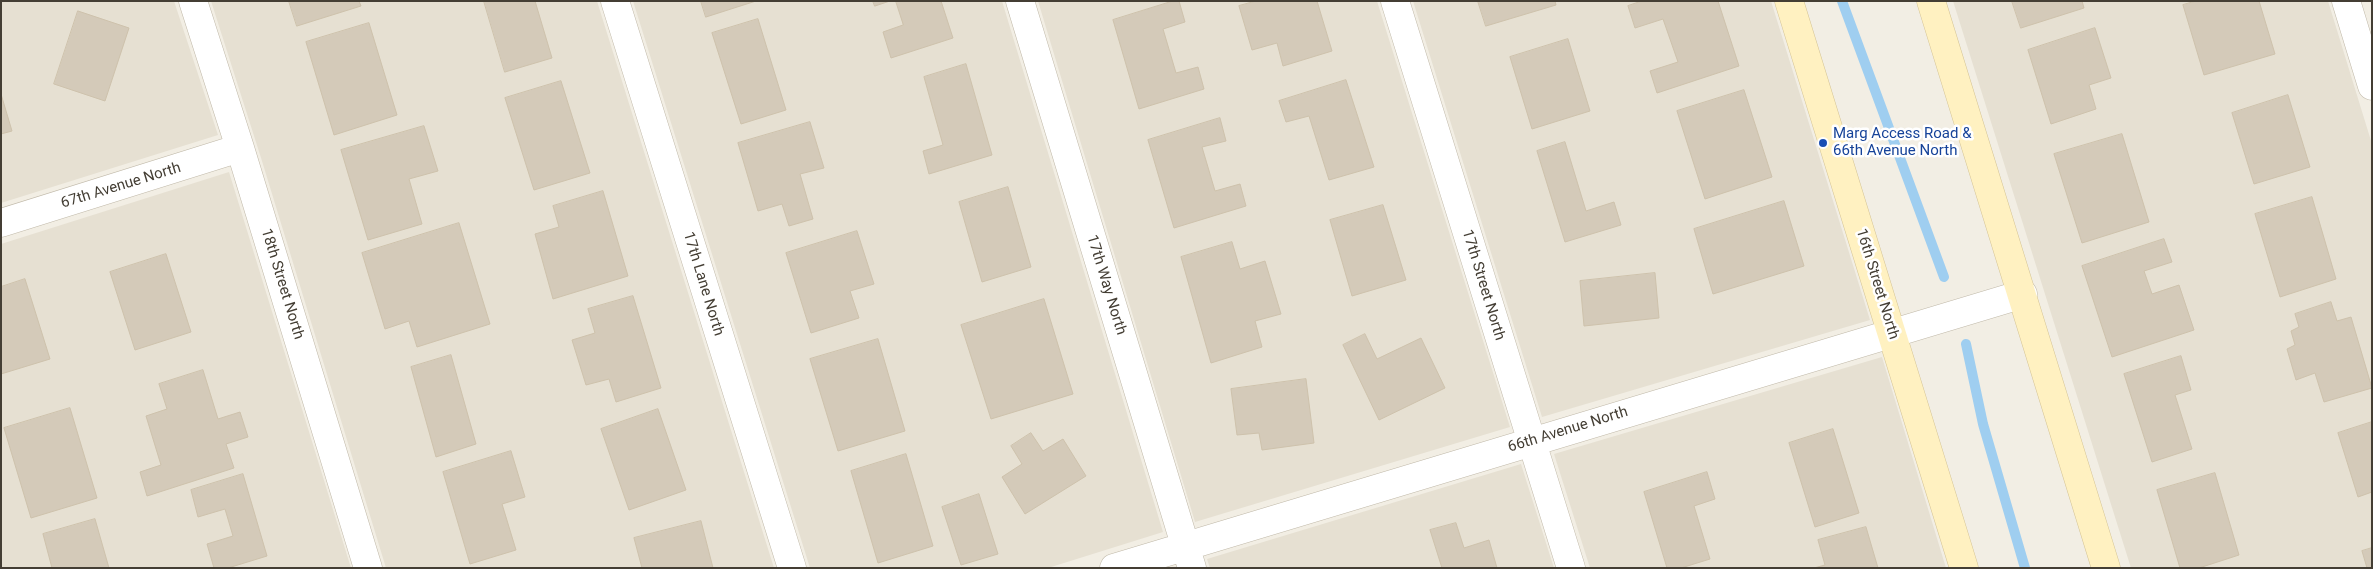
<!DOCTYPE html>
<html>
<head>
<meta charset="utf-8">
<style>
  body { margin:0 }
  #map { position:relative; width:2373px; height:569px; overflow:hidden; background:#f2eee4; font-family:Roboto,sans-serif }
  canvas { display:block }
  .frame { position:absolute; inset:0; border:2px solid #443e34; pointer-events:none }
</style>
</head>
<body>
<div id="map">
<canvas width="2373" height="569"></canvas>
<div class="frame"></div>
</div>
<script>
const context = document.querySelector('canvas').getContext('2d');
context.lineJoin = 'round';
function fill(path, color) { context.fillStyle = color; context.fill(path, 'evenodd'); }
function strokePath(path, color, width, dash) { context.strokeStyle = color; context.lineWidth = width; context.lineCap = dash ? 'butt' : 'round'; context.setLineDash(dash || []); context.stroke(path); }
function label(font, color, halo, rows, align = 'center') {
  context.font = font + ' Roboto,sans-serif'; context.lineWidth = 5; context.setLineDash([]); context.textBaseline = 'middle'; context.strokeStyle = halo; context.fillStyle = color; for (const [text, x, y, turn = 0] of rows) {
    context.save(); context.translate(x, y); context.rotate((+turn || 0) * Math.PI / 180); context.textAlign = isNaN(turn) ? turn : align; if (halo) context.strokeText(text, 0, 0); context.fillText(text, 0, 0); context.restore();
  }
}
const residential = new Path2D(`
  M1,1H174L218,135L1,203Z
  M211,1H597L774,568H386L262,161Z
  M633,1H1002L1163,532L1048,568H810Z
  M1038,1H1377L1510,427L1195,522Z
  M1413,1H1771L1870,320L1542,417Z
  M1953,1H2328L2372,144V568H2131Z
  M229,172L351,568H1V244Z
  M1882,357L1946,568H1590L1554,454Z
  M1521,464L1554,568H1210L1207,559Z`);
const stream = new Path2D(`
  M1842,1L1944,277
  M1966,344L1983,424L2025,568`);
const building = new Path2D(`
  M289,1H359L361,6L297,26Z
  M484,1H535L552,58L505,72Z
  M701,1H756L706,17Z
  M873,1H890L875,6Z
  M896,1H941L953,38L891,58L883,32L903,25Z
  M1173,1H1179L1185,22L1163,29L1176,73L1198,67L1204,89L1139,109L1113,20Z
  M1256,1H1317L1332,51L1283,66L1277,43L1252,50L1239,6Z
  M1478,1H1555L1556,5L1486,26Z
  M1642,1H1718L1739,66L1657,93L1650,71L1678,62L1663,19L1635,28L1628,6Z
  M2012,1H2082L2084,8L2021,28Z
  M2196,1H2259L2275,54L2204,75L2183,5Z
  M78,11L129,28L105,101L54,84Z
  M758,19L786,110L741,124L712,33Z
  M369,23L397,115L334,135L306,42Z
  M2095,28L2111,78L2089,85L2096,109L2051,124L2028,50Z
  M1568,39L1590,111L1532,129L1510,57Z
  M966,64L992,155L929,174L923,151L943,145L924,77Z
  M1346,80L1374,167L1329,180L1309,116L1286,122L1279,101Z
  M561,81L590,173L534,190L505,98Z
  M1744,90L1772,177L1705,199L1677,111Z
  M1,94L12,131L1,134Z
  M2288,95L2310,167L2254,184L2232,113Z
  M1220,118L1226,141L1202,147L1215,191L1240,184L1246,206L1174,228L1148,140Z
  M810,122L824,168L800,174L813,219L789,226L782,204L758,211L738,143Z
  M424,126L438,171L409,179L422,224L368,240L341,150Z
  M2122,134L2149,222L2082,243L2054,154Z
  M1565,142L1586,211L1614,202L1621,225L1565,242L1537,151Z
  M1008,187L1031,267L982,282L959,202Z
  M603,191L628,276L553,299L535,234L559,227L553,206Z
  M2312,197L2336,279L2280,297L2255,214Z
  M1784,201L1804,266L1713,294L1694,229Z
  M1383,205L1406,280L1352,296L1330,220Z
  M459,223L490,324L417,347L409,321L385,329L362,253Z
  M857,231L874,284L850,291L859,318L811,333L786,253Z
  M2164,239L2172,262L2144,271L2152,294L2179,285L2194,330L2112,357L2082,266Z
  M1232,242L1240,269L1265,261L1281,314L1255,321L1262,347L1211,363L1181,257Z
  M166,254L191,332L135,350L110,272Z
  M1655,273L1659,318L1584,326L1580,281Z
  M25,279L50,359L1,374V287Z
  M633,296L661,388L616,402L609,379L586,385L572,340L595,333L588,309Z
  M1044,299L1073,394L991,419L961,325Z
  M2331,302L2337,321L2351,317L2372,388L2324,402L2315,373L2296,380L2287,349L2295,345L2291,331L2299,327L2295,314Z
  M1365,334L1377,359L1421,338L1445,388L1379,420L1343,345Z
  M878,339L905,431L838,451L810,359Z
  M451,355L476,444L436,457L411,367Z
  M2181,356L2191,390L2175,395L2192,449L2152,462L2124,374Z
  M203,370L218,419L240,412L248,437L226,444L234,468L147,496L140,472L161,465L146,416L167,409L159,384Z
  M1306,379L1314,443L1262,450L1259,433L1237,435L1231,389Z
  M70,408L97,498L31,518L4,428Z
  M658,409L686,490L629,510L601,429Z
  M2372,422V492L2358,497L2338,433Z
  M1833,429L1859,513L1815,527L1789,443Z
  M1031,433L1043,451L1063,439L1086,476L1025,514L1002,477L1022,464L1011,446Z
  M511,451L525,497L502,504L516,550L470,564L443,472Z
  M906,454L933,546L878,563L851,471Z
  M1707,472L1715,499L1694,506L1710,559L1681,568H1667L1644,492Z
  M2215,473L2239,555L2199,568H2180L2157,490Z
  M243,474L267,556L228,568H214L207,544L233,536L225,509L198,517L191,490Z
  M979,494L998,554L961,565L942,507Z
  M95,519L109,568H52L43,534Z
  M701,521L713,568H642L634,538Z
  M1456,523L1464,548L1489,540L1497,568H1442L1430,530Z
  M1866,527L1878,568H1814L1825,565L1818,540Z
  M2372,548V568H2367L2362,551Z`);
const street = new Path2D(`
  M193,1L240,148L368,568
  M615,1L792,568
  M1020,1L1192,568
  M1395,1L1571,568
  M2346,1L2372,86
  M1,223L240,148
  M1114,568L2023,294`);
const secondary = new Path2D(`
  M1789,1L1964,568
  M1931,1L2106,568`);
const markers = [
  [1823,143,5,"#1a4fb4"]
];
const transitNames = [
  ["Marg Access Road &",1833,134],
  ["66th Avenue North",1833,151]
];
const streetNames = [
  ["67th Avenue North",121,186,-17],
  ["18th Street North",282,284,73],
  ["17th Lane North",703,284,73],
  ["16th Street North",1877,284,73],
  ["17th Way North",1106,285,73],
  ["17th Street North",1483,285,73],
  ["66th Avenue North",1568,430,-17]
];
fill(residential, '#e6e0d2');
strokePath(stream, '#9fcef0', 10);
fill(building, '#d4cab9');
strokePath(building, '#cec2ac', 1);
strokePath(street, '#c0b9a9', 29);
strokePath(secondary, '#d3c293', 29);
strokePath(street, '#fff', 28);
strokePath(secondary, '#fff1c1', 28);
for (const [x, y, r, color] of markers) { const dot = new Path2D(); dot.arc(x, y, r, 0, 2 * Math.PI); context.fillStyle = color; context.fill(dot); strokePath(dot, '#fff', 2); }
label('15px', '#164399', '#fff', transitNames, 'left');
label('15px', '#443e34', '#fff', streetNames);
</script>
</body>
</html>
